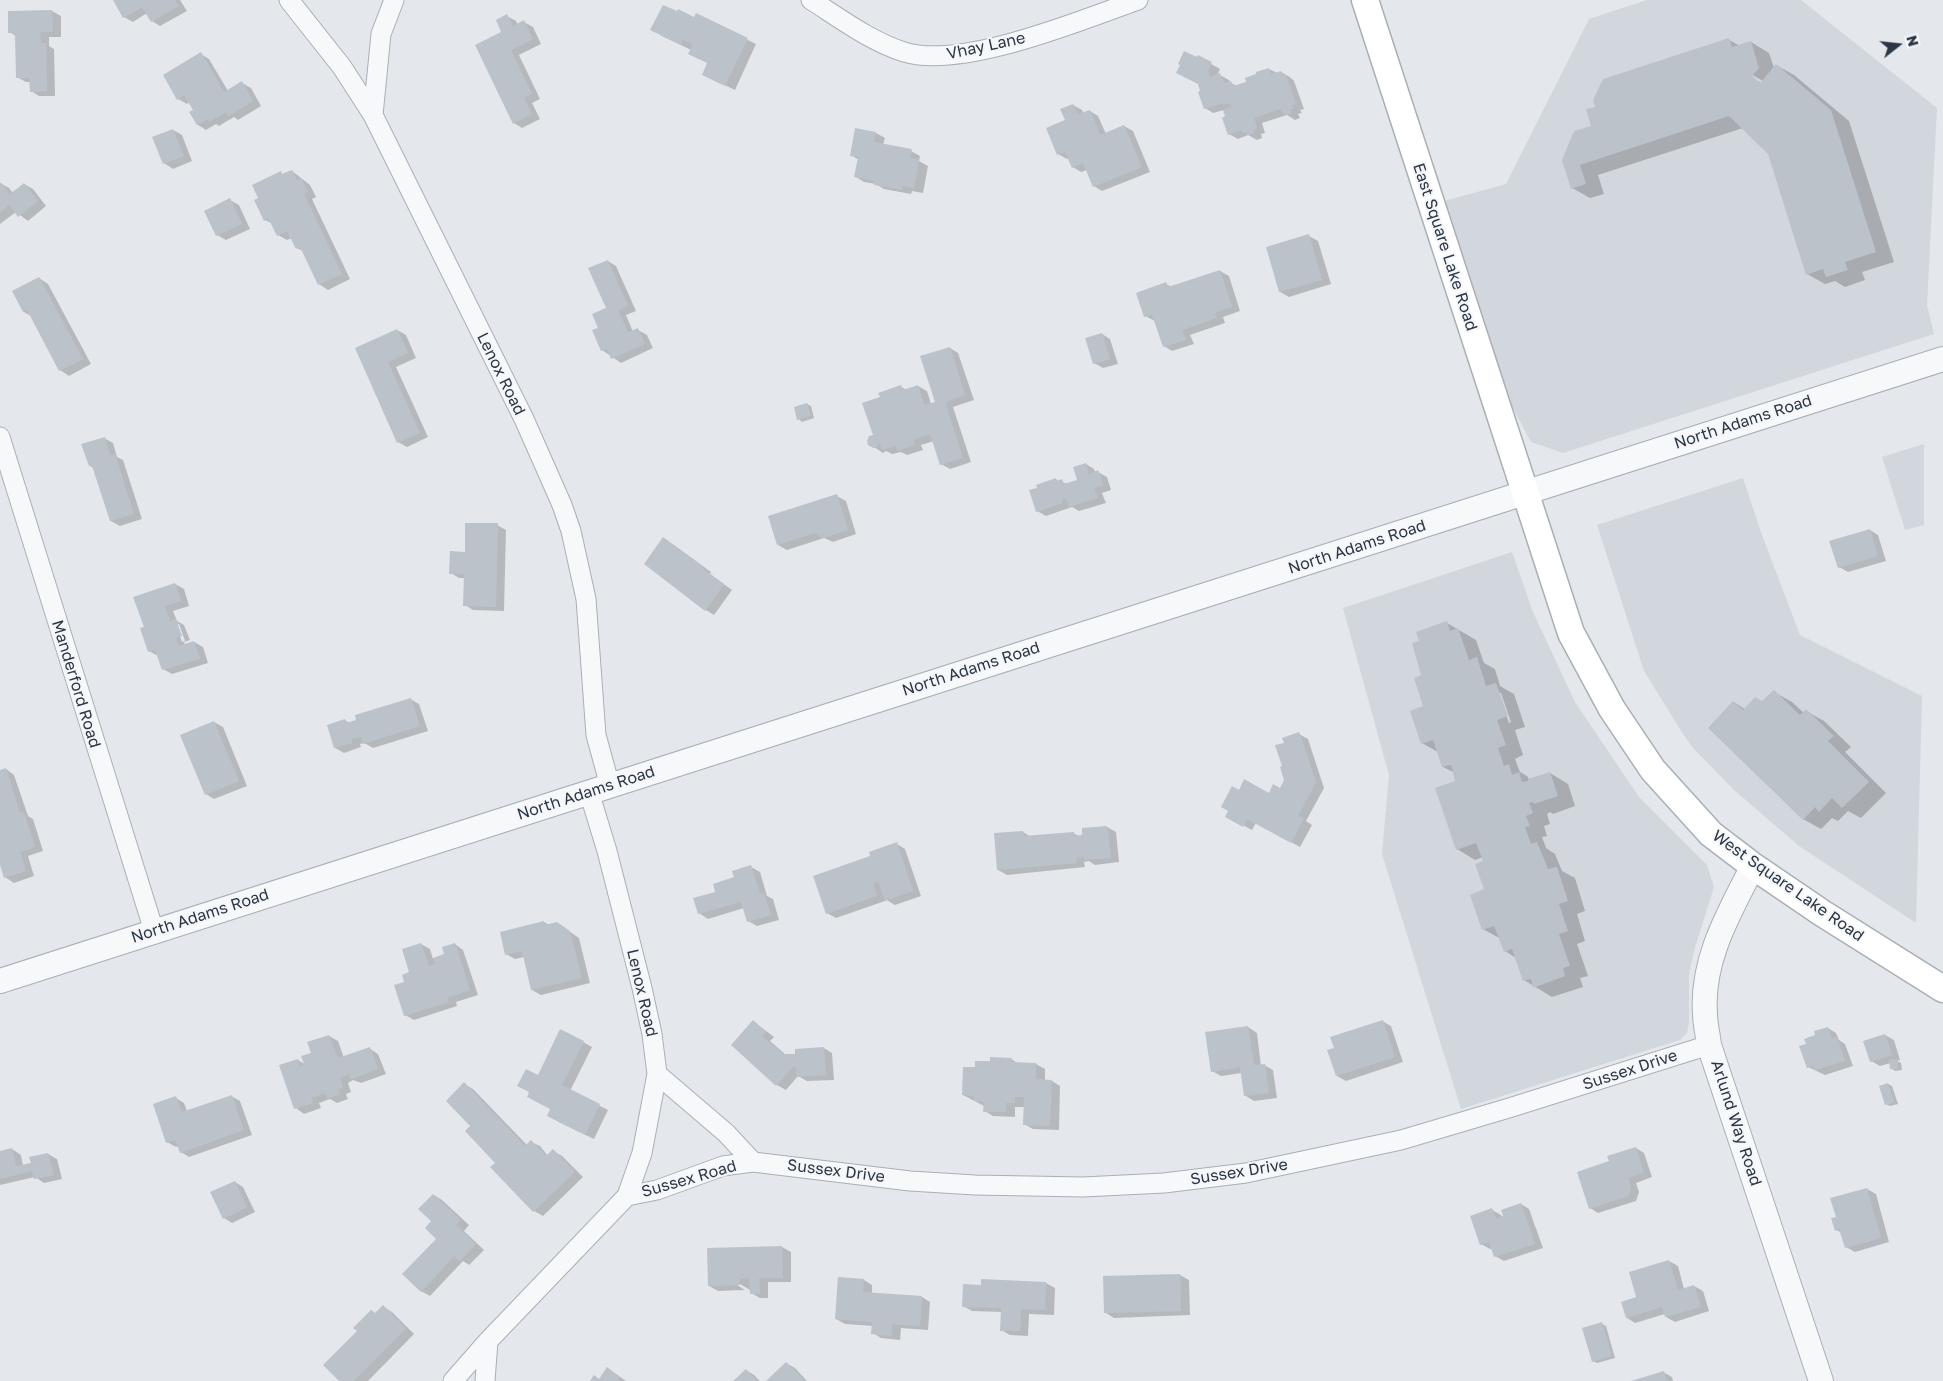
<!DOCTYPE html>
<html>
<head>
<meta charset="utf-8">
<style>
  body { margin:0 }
  #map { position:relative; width:1943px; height:1381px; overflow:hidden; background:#e4e8ec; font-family:"Golos Text",sans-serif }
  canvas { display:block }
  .north { position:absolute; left:1873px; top:20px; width:50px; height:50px; -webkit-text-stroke:4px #f4f6f9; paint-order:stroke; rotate:74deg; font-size:14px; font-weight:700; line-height:20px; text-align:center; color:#2b3745 }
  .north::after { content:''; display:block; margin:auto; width:18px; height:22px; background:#2b3745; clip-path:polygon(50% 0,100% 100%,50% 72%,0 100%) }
</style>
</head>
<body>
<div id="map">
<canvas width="1943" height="1381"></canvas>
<div class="north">N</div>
</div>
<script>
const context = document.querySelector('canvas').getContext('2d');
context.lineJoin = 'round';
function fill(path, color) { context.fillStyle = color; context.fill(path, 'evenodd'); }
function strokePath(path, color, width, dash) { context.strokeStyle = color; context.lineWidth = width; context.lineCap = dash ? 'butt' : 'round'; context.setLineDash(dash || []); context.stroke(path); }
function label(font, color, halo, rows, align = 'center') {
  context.font = font + ' "Golos Text",sans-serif'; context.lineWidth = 4; context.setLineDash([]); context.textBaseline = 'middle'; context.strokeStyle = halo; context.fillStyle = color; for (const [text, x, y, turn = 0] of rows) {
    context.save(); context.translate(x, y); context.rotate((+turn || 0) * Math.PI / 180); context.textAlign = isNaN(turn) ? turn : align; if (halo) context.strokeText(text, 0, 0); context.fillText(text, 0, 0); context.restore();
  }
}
const built = new Path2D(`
  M1647,0H1801L1937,108L1927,305L1934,334L1563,453L1531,442L1508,399L1444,201L1506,184L1589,19Z
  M1924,444V525L1905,530L1882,457Z
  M1743,478L1762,535L1800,635L1922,696L1916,923L1799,846L1734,790L1693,748L1681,731L1644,671L1597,525Z
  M1512,552L1533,612L1575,702L1639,797L1707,865L1714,887L1694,951L1689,974V1023L1687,1033L1680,1040L1461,1109L1382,854L1389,775L1343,608Z`);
const shadow = new Path2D(`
  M114,0H180L187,11L160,26L152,21L147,13L133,22L124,17Z
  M52,11L61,16V37H49V46L54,49L55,96H39L31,91V82H26L17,77L16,36L10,32Z
  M678,13L695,19L697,15L756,44L735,90L712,79L709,63L691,50L660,35Z
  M507,16L516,21L518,25L524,22L533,27L541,44L519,55L540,99L532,103L540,119L522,128L514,123L503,32Z
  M1729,40L1740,46L1751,42L1769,53L1774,68L1776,65L1794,75L1849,121L1894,262L1862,272L1865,280L1845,287L1835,281L1825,284L1807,274L1769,153L1743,128L1598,175L1604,194L1590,198L1572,188L1593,127L1596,108ZM1747,72L1763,81L1761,83L1746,74Z
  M201,54L209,59L228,91L242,83L251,88L261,106L238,120L234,117L219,126L216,124L206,130L198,125L194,111L189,102L187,104L178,99Z
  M1199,57L1220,69L1217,76L1220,75L1229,80L1230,83L1238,86L1247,83L1269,69L1277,73L1281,72L1290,77L1294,81L1304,109L1300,110L1302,113L1298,114L1300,118L1295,120L1287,115L1262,123L1265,133L1261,134L1262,138L1257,140L1248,135L1238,139L1229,134L1224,110L1213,113L1205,108L1197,59Z
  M1073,105L1082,110L1084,114L1090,111L1098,116L1106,134L1124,126L1133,131L1150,172L1102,191L1094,186L1087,170L1081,172L1073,167L1069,158L1067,159L1058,154L1066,121Z
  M856,129L876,133L885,138L883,145L911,151L920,156L919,161L928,166L923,193L912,191L911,194L884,189L876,184L864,182L856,177L859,160L851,155Z
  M173,130L182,135L192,161L173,169L164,163Z
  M292,171L310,185L316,197L312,199L350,279L328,290L319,284L303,251L297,248L292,238L287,240L278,235L273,224L265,220L260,199L281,173L284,175Z
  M0,183L9,188L13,193L24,184L33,189L46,206L28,221L16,212L0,224Z
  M230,200L239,205L250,229L226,240L217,235Z
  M1309,236L1318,241L1331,284L1289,297L1280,292Z
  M608,261L616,266L636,311L626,315L633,332L638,330L647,335L653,348L621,363L602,350L600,328L607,309Z
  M1220,271L1229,276L1240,311L1223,317L1225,323L1190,335L1194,344L1172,351L1164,346L1155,321L1145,316L1166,284L1172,287Z
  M39,278L48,284L91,364L69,376L60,370L31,316L24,312L14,292Z
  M397,330L406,335L416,358L396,367L428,437L407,447L398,442L356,348Z
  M1102,334L1110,339L1118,364L1103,368L1094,363Z
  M950,348L958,353L974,400L953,407L971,462L950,469L941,464L934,441L921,445L923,450L907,455L901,452L892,454L886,451L883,453L874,447L882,398L901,387L907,390L918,386L927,391L931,404L936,402Z
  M807,404L811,406L814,418L802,422L799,419Z
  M104,438L113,443L117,457L123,460L142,519L120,526L111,521L94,468L90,466Z
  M1086,464L1094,469L1096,473L1098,472L1107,477L1111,490L1102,493L1106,503L1079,511L1072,507L1046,516L1037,511L1056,480L1068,484L1078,481Z
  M837,496L846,501L856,534L833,542L824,538L787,550L778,545Z
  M497,525L506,530L504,611L473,610L465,605V578H459L451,573L466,553Z
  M1870,530L1878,535L1886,561L1848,572L1839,567Z
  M672,544L711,572L710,574L732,590L714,615L706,610Z
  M175,584L184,589L189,606L173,611L177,621L184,625L190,640L184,642L185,645L194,642L203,647L208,663L172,674L163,669L158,656L149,651L145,628ZM176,624H179L185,641L182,642Z
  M1447,623L1476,640L1484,663L1495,669L1500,686L1514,694L1525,727L1515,730L1523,755L1515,759L1520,772L1527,776L1529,779L1550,773L1568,784L1575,806L1553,814L1550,812L1547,814L1550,824L1544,826L1547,836L1542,837L1546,848L1555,854L1562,871L1575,878L1585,911L1577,914L1585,941L1577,944L1588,976L1580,978L1583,987L1552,997L1524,980L1516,958L1505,951L1501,939L1483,929L1485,890L1484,862L1483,857L1475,860L1457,849V781L1455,773L1443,767L1438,752L1422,743L1424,707L1420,641ZM1498,693H1501L1511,722L1509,723Z
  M1774,692L1792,702L1804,713L1806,711L1824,721L1851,747L1845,752L1886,793L1861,818L1848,811L1838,821L1832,818L1821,829L1803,819L1734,702L1746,710L1762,703Z
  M410,699L419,704L428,731L373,748L364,743L360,744L361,747L344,753L335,748L345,720L349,723Z
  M214,722L223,727L247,786L214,799L206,794Z
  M1299,734L1308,739L1324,788L1306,821L1312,825L1300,847L1256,823L1252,830L1235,821L1239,791L1270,794L1280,790L1285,780L1283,767Z
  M6,769L14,775L28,816L33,819L43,851L28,856L34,876L14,883L5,877L0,861V771Z
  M1107,827L1116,832L1119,862L1095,865L1089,861L1084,862L1085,867L1007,875L998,870L1023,832L1031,837L1073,833L1079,836Z
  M897,844L905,849L921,896L895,905L885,899V901L836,918L827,913L871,857Z
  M751,867L760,872L767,896L773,899L779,920L757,926L748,921L744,908L708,919L699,913L717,893Z
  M544,922L549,925L566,929L579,938L590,983L541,995L532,990L524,957L515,959L506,954Z
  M421,944L430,949L433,959L445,955L455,944L463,950L478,995L456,1002L457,1006L414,1020L405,1015L406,983Z
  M753,1021L774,1037L770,1041L786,1055H797L824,1048L832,1053L834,1080L807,1081L798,1076L786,1090L777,1085Z
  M1382,1021L1391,1026L1403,1062L1346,1081L1337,1076Z
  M1248,1027L1257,1033L1261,1066L1264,1065L1273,1070L1277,1098L1254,1101L1246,1096L1242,1073L1221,1076L1212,1071Z
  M1828,1028L1836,1033L1839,1040L1845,1044L1853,1066L1825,1075L1808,1067V1044Z
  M1885,1035L1894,1040L1900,1060L1897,1061L1901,1063L1902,1070L1895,1071L1891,1068V1063L1880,1066L1871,1061Z
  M329,1036L338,1041L344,1058L370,1049L378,1054L386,1074L361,1083L353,1080L348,1083L351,1092L346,1094L348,1099L337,1103L330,1099L319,1103L321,1108L304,1114L296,1108L298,1060L306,1065L313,1053Z
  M583,1042L592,1047L570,1091L608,1110L594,1139L557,1121L552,1109L531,1092L538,1077Z
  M1011,1059L1019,1064H1036L1045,1069V1081H1052L1060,1086L1059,1130L1033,1129L1024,1124L1025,1107H1015V1117L993,1116L985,1111L984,1106L963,1095L976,1069Z
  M464,1084L473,1089L527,1145L531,1142L540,1146L548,1156L553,1151L562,1156L583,1177L543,1216L534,1211L497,1163L472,1126Z
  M1888,1084L1892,1086L1898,1104L1890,1106L1886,1104Z
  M231,1096L240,1101L252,1135L189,1157L181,1152L179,1146L176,1147L167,1142L176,1098L184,1103L187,1111Z
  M1636,1148L1644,1153L1652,1177L1636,1183L1639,1192L1636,1201L1598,1213L1590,1208Z
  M12,1149L21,1155L23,1166L32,1164L48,1154L57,1159L62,1179L44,1183L35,1177L0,1185V1152Z
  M235,1182L243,1187L255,1212L232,1223L224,1218Z
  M1867,1189L1876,1194L1889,1242L1855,1252L1846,1247L1842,1233L1836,1230L1837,1217Z
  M434,1195L442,1200L469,1225L464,1231L484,1250L469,1265L463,1261L430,1296L421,1291L437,1239L432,1221Z
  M1521,1204L1529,1209L1543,1248L1504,1261L1495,1256L1493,1248L1490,1249L1481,1244L1492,1210L1501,1215L1502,1218Z
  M782,1247L791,1252V1282H768V1298H760L751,1293L750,1290L735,1281L734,1283L745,1290L718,1291L709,1286Z
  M1669,1261L1678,1266L1684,1289L1694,1286L1703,1291L1709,1311L1675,1322L1666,1317L1665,1314L1635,1323L1627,1318L1638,1298Z
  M1180,1275L1189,1280L1190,1315L1114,1318L1106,1313Z
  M864,1280L872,1285V1294L922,1297L930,1302L928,1330L901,1328L900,1340L881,1338L873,1333V1326L845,1324L836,1319Z
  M982,1280L1046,1283L1055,1288L1054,1315L1029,1314L1028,1336L1010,1335L1001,1330L1002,1312L972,1311L963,1306L982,1286Z
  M383,1307L392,1312L414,1334L368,1381H341L376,1314Z
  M1602,1324L1606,1326L1615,1358L1597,1363L1593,1361Z
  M786,1363L795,1368L807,1381H768Z
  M746,1370L754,1375L760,1381H735Z
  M1663,1372L1672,1377L1673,1381H1634Z
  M616,1374L626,1381H591L600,1380Z`);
const building = new Path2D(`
  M113,0H175L179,6L151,22L142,7L123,18Z
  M663,5L677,11L678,9L694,17L696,13L748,38L725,86L702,75L707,63L688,54L693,44L683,40L681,45L650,30Z
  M52,10L53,32H40L41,43H46L47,91L30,92L29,78H16L15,33H8V11Z
  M507,14L513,26L524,20L533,39L511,50L532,94L524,98L532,114L513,124L475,45L501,32L496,20Z
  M1729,38L1732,47L1751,41L1759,68L1752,76L1760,83L1776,64L1831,110L1876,252L1845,262L1848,270L1826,277L1823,269L1806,275L1768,154L1729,116L1580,165L1586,184L1571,189L1562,160L1574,131L1591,126L1586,109L1595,107L1593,100L1603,79Z
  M1184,51L1197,57L1198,55L1212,62L1208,71L1210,77L1220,73L1224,83L1231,81L1233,86L1246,82L1245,78L1256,74V72L1269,68L1271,74L1281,71L1283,75H1286L1296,104L1292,105L1294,108L1290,110L1292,113L1285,115L1280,109L1254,118L1257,128L1253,130L1254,133L1248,135L1246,132L1242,133L1241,130L1228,135L1222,118L1225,116L1223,110L1231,107L1230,103L1223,105V103L1204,109L1198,92L1200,91L1198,84L1176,73L1180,65L1178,64Z
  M201,52L224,92L242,81L253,101L228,116L226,112L209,122L208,119L197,125L189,112L193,110L184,95L177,100L163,75Z
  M1073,104L1078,114L1090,110L1100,135L1124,125L1142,167L1093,187L1083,163L1072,168L1065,152L1057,155L1046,128L1065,120L1060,109Z
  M855,128L876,132L874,142L912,149L910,158L919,160L914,188L903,186L902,190L874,185L875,181L854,177L858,157L850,156Z
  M173,129L184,156L163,164L152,137Z
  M292,170L297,180L301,178L308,192L304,194L342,274L318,285L300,247L296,249L287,231L277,236L268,218L264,221L254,200L258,198L252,185L281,171L282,174Z
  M0,182L10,194L24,183L38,201L18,217L9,205L0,213Z
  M230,198L242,224L216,236L204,211Z
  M1309,234L1322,280L1279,292L1266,247Z
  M608,260L628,306L618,310L628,332L638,328L645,344L611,359L607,349L601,351L592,330L598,328L592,314L606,308L588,268Z
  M1220,270L1232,307L1215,313L1217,318L1182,330L1186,340L1163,347L1152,315L1144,317L1136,293L1166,282L1168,287Z
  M39,277L83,359L59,371L27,310L23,312L12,291Z
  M397,329L408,353L388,362L420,433L397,443L355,348Z
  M1102,333L1110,359L1093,364L1085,338Z
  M950,347L965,395L945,402L963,458L940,465L930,434L913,440L915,445L897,451L896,446L882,450L880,443L877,447L873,448L868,445L867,441L869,436L873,435L862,403L880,397L878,393L901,385L903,390L918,385L924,405L935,402L920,356Z
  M807,403L811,416L797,420L794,407Z
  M105,437L110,455L115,454L134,514L110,521L92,466H89L81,444Z
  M1086,463L1089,474L1098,470L1103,485L1094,488L1098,498L1069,507L1066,498L1062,499L1063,503L1036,512L1029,490L1037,488L1036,485L1056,478L1057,481L1062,479L1064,484L1077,480L1073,467Z
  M837,494L848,530L823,538L815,533L777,545L768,516Z
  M465,523H498L496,607L463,606L464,574H449L450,551L465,552Z
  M1870,529L1878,556L1838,568L1829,541Z
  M663,537L703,566L702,568L724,584L705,611L644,564Z
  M175,583L181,601L165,606L170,621L176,619L182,636L176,638L179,646L194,641L200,659L162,670L155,650L148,652L140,628L144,627L133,597Z
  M1447,621L1450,631L1458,628L1469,660L1477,657L1486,686L1496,683L1508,716L1497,720L1506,745L1498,748L1504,766L1509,764L1512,775L1519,772L1522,782L1528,781V779L1550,772L1558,796L1534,804L1533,802L1529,803L1533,813L1526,816L1530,826L1525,827L1531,844L1537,842L1548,869L1557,867L1568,901L1559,904L1568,931L1559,934L1570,966L1563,968L1565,976L1533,988L1531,979L1523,981L1512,949L1504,952L1494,926L1482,930L1470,895L1484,889L1475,864L1483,861L1476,843L1456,850L1435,788L1455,781L1451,765L1442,767L1433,740L1421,744L1410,711L1423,706L1414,678L1421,675L1412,643L1419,641L1416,632Z
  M1774,690L1800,715L1806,709L1834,736L1828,741L1869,782L1842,808L1832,798L1819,812L1815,807L1803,820L1708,728L1733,701L1743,710L1755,697L1762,701Z
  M411,698L420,726L363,744L361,737L352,739V743L334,748L327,725L345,719L346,723L356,720L355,715Z
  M214,721L239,781L205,795L180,735Z
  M1299,732L1316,782L1298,816L1304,818L1291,843L1247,819L1243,827L1225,817L1228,811L1221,807L1232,786L1239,790L1244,779L1269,793L1273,784L1280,788L1284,780L1280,767L1282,766L1275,745L1284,743L1282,738Z
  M6,768L20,813L24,812L35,847L20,852L26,871L4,878L0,865V770Z
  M1107,826L1111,858L1085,860L1084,857L1076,858L1077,863L997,870L994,833L1023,831L1024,836L1074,832V836L1082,835V828Z
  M897,842L913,891L885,901L878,881L873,883L877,896L826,914L813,876L870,856L869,852Z
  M751,865L760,894L764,893L771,915L747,922L741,902L698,914L693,898L715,892L713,884L734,877L732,871Z
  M544,921L545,925L557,922L570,931L582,978L531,990L522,951L505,955L500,932Z
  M421,943L429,966L435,964L433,958L444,954L442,947L455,943L470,990L447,998L449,1002L404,1016L394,985L404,982L402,975L409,972L402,949Z
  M753,1020L766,1032L762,1036L783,1054H795V1049L824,1047L826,1075L797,1077L796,1067H793L776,1086L731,1045Z
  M1383,1020L1395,1057L1336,1076L1327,1050L1334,1048L1330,1037Z
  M1248,1026L1254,1065L1265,1064L1269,1093L1244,1096L1240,1067L1211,1072L1205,1032Z
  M1828,1027L1832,1039L1837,1037L1845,1061L1815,1070L1813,1066L1807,1068L1799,1046L1806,1044L1804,1039L1815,1035L1814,1031Z
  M560,1029L584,1041L562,1085L600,1104L585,1135L547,1116L550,1109L527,1097L529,1092L517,1086L526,1069L538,1075Z
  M1885,1034L1892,1055L1870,1062L1863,1041Z
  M329,1035L338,1058L370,1047L378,1069L351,1079L349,1074L344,1076L340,1078L343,1088L338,1089L340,1094L327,1099L325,1093L311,1098L313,1103L294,1109L279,1065L298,1059L300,1066L304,1064L301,1056L311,1053L307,1042Z
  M990,1057L1012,1058L1011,1062L1036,1063V1079L1052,1080L1050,1126L1023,1125L1024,1097H1015V1103H1006V1112H983L984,1102L974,1101V1096L962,1095L963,1067H975V1061H990Z
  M1898,1059V1069H1890L1889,1060Z
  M464,1082L525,1146L531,1140L546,1156L553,1149L575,1172L533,1212L490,1167L495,1163L465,1131L470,1126L446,1101Z
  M1888,1083L1894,1102L1885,1105L1879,1086Z
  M232,1095L244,1130L180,1153L175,1140L166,1143L153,1104L176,1096L182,1112Z
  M1636,1147L1644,1173L1628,1178L1631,1187L1628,1196L1589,1209L1577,1172L1609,1161L1607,1156Z
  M12,1148L16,1166L31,1163L29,1157L48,1153L54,1175L34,1179L32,1171L0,1179V1151Z
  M235,1181L247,1207L223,1219L210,1192Z
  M1867,1188L1881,1238L1845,1248L1839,1229L1835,1231L1831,1218L1836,1217L1830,1198Z
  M433,1194L461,1220L456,1225L476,1244L460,1261L454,1256L421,1292L402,1274L436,1239L425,1228L431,1221L418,1209Z
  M1521,1203L1535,1244L1494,1257L1489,1242L1480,1245L1470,1216L1492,1208L1496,1219L1503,1216L1501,1210Z
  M782,1246L783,1278H759L760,1294H750L749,1278L740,1279V1285L708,1286L707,1248Z
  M1669,1260L1678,1290L1694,1285L1701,1307L1665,1317L1662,1307L1626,1318L1621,1302L1636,1297L1629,1272Z
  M1180,1274L1181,1311L1104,1313L1103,1276Z
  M838,1277L864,1279L863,1292L922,1296L920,1326L892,1324V1336L871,1334L872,1322L835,1319Z
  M981,1279L1046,1282L1045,1310L1021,1309L1020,1331H1000L1001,1308L962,1307L963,1284L981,1285Z
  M383,1305L406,1328L354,1381H339L323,1365L357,1331L353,1328L371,1310L375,1313Z
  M1602,1322L1612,1356L1592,1362L1582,1328Z
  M786,1362L805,1381H766Z
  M607,1367L620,1377L617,1381H590L594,1375L599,1379Z
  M746,1369L757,1381H733Z
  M1664,1371L1667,1381H1631Z`);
const minor = new Path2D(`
  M289,0L342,67L373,115L524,419L562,505L571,531L586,599L596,735L610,786
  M811,0C841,19 870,41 904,52C962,70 1081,20 1138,0
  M373,115L381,34L394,0
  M0,437L154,931
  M589,792L607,851L642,988L652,1034L657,1074L642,1153L627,1196
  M657,1074L726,1133L753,1162
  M453,1381L488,1341L627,1196L657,1190L723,1166L753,1162L910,1181L975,1185L1083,1187L1164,1183L1246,1173L1401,1140L1509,1108L1709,1045
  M485,1381L488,1341`);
const tertiary = new Path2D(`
  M1753,866C1729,913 1701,960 1705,1014C1705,1024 1708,1035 1709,1045L1821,1381
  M0,981L1943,359`);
const secondary = new Path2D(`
  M1365,0L1571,633L1612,709L1653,770L1711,834L1753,866L1822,913L1943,989`);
const streetNames = [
  ["Vhay Lane",986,46,-12],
  ["East Square Lake Road",1445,247,72],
  ["Lenox Road",501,374,64],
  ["North Adams Road",1743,422,-18],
  ["North Adams Road",1357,547,-18],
  ["North Adams Road",971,669,-18],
  ["Manderford Road",76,684,73],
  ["North Adams Road",586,793,-18],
  ["West Square Lake Road",1788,886,35],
  ["North Adams Road",200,916,-18],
  ["Lenox Road",642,993,77],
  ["Sussex Drive",1630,1070,-18],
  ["Arlund Way Road",1736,1123,72],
  ["Sussex Drive",836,1171,7],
  ["Sussex Drive",1239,1172,-9],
  ["Sussex Road",689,1179,-16]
];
fill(built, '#d2d7de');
fill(shadow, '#0003');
fill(building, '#bbc2ca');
strokePath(minor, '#a9afb7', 21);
strokePath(tertiary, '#a9afb7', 26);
strokePath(secondary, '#a9afb7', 29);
strokePath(minor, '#f7f8fa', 19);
strokePath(tertiary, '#f7f8fa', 24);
strokePath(secondary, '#fff', 26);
label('16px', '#2b3745', '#f4f6f9', streetNames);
</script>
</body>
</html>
